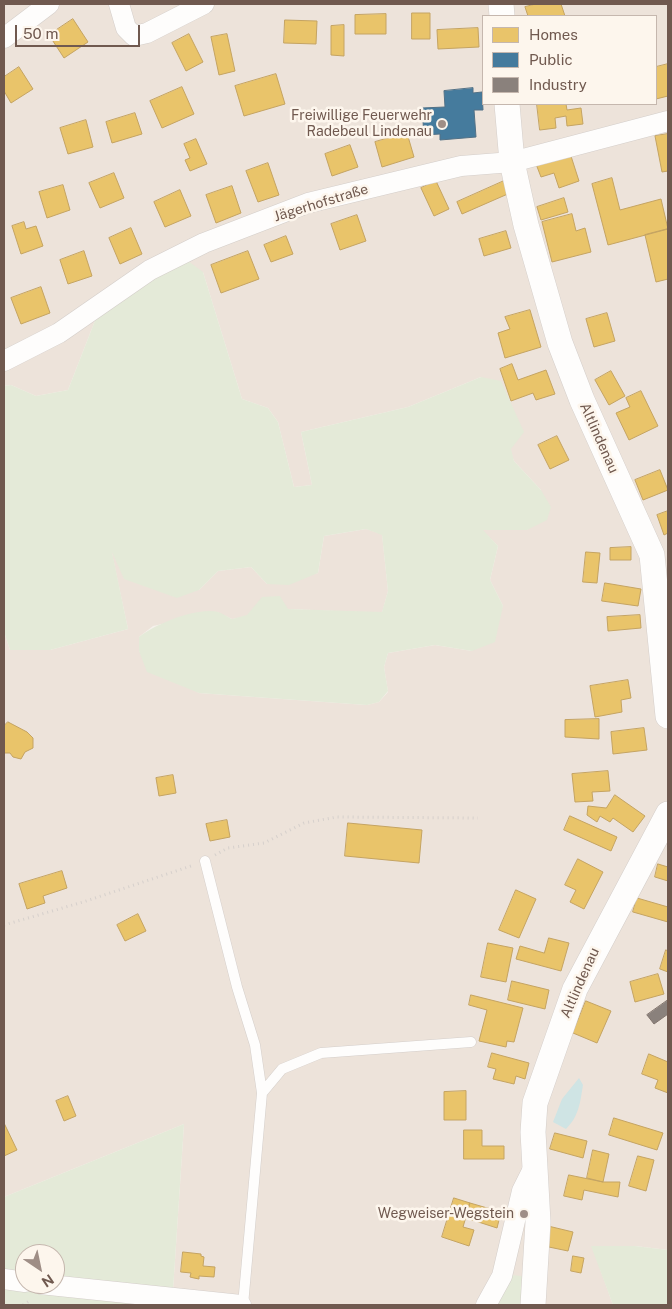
<!DOCTYPE html>
<html>
<head>
<meta charset="utf-8">
<style>
  body { margin:0 }
  #map { position:relative; width:672px; height:1309px; overflow:hidden; background:#f5f1ec; font-family:"Public Sans",sans-serif }
  canvas { display:block }
  .frame { position:absolute; inset:0; border:5px solid #70594f; pointer-events:none }
  .legend { position:absolute; left:482px; top:15px; width:175px; height:90px; box-sizing:border-box; background:#fdf6ed; border:1px solid #c5b7ae; margin:0; padding:6px 9px; list-style:none; font-size:15px; color:#70594f }
  .legend li { display:flex; align-items:center; gap:10px; height:25px }
  .legend b { width:25px; border:1px solid #c5b7ae }
  .north { position:absolute; left:15px; top:1244px; width:50px; height:50px; box-sizing:border-box; background:#fdf6ed; border:1px solid #c5b7ae; border-radius:50%; rotate:146deg; font-size:14px; font-weight:700; line-height:20px; text-align:center; color:#70594f }
  .north::after { content:''; display:block; margin:auto; width:18px; height:22px; background:#9f8e86; clip-path:polygon(50% 0,100% 100%,50% 72%,0 100%) }
  .scale { position:absolute; left:15px; top:25px; width:125px; height:22px; box-sizing:border-box; border:2px solid #70594f; border-top:0; padding-left:6px; font-size:15px; line-height:18px; white-space:nowrap; color:#70594f; -webkit-text-stroke:4px #fdf6ed; paint-order:stroke }
</style>
</head>
<body>
<div id="map">
<canvas width="672" height="1309"></canvas>
<div class="frame"></div>
<ul class="legend">
<li><b style="height:14px;background:#e9c46a"></b>Homes</li>
<li><b style="height:14px;background:#457b9d"></b>Public</li>
<li><b style="height:14px;background:#8a817c"></b>Industry</li>
</ul>
<div class="north">N</div>
<div class="scale">50 m</div>
</div>
<script>
const context = document.querySelector('canvas').getContext('2d');
context.lineJoin = 'round';
function fill(path, color) { context.fillStyle = color; context.fill(path, 'evenodd'); }
function strokePath(path, color, width, dash) { context.strokeStyle = color; context.lineWidth = width; context.lineCap = dash ? 'butt' : 'round'; context.setLineDash(dash || []); context.stroke(path); }
function label(font, color, halo, rows, align = 'center') {
  context.font = font + ' "Public Sans",sans-serif'; context.lineWidth = 5; context.setLineDash([]); context.textBaseline = 'middle'; context.strokeStyle = halo; context.fillStyle = color; for (const [text, x, y, turn = 0] of rows) {
    context.save(); context.translate(x, y); context.rotate((+turn || 0) * Math.PI / 180); context.textAlign = isNaN(turn) ? turn : align; if (halo) context.strokeText(text, 0, 0); context.fillText(text, 0, 0); context.restore();
  }
}
const residential = new Path2D(`
  M4,4H668V1250L635,1246H592L613,1305H172L184,1124L4,1197V632L10,650H50L128,629L111,549L199,590L218,571L251,567L267,584L318,573L324,536L366,529L382,534L388,591L382,613L288,609L232,619L217,612L153,626L139,637V651L199,693L367,705L379,702L388,692L384,667L388,653L435,645L472,651L503,606L490,580L498,546L482,530H527L541,490L514,461L481,377L408,407L301,432L312,485L294,487L278,422L268,408L242,399L203,272L96,318L68,390L36,396L11,385L4,386ZM483,16H656V104H483Z`);
const green = new Path2D(`
  M188,261L203,272L242,399L268,408L278,422L294,487L312,485L301,432L408,407L481,377L501,381L524,432L511,449L514,461L541,490L551,507L547,520L527,530H483L498,546L490,580L503,606L495,642L472,651L435,645L388,653L384,667L388,691L379,702L367,705L199,693L147,672L139,651V637C156,624 196,607 218,612C222,613 228,617 232,619L247,615L262,597L280,596L288,609L382,612L388,591L382,535L366,529L324,536L318,573L289,585L267,584L251,567L218,571L199,590L177,598L124,579L112,552L128,629L50,650H10L4,632V386L11,385L36,396L68,390L96,318L130,292Z
  M184,1124L172,1305H4V1197ZM25,1254H55V1284H25Z
  M591,1246H635L668,1250V1305H613Z
  M512,1275L529,1277L527,1305H494Z`);
const water = new Path2D(`
  M579,1078L583,1085C580,1103 579,1116 566,1129L553,1122L562,1099Z`);
const homes = new Path2D(`
  M536,4H561L565,16H528L525,7Z
  M412,13H430V39H412Z
  M386,14V34H355V15Z
  M73,19L88,42L64,58L49,35Z
  M285,20L317,21L316,44L284,43Z
  M344,25V56L331,55V26Z
  M478,28L479,47L438,49L437,30Z
  M189,34L203,62L186,71L172,43Z
  M227,34L235,71L219,75L211,37Z
  M668,64V96L656,99V67Z
  M19,67L33,89L11,103L4,91V77Z
  M276,74L285,104L244,116L235,86Z
  M182,87L194,114L162,128L150,101Z
  M537,104H566L567,110L581,108L583,124L567,126L566,116L555,118L556,128L540,130Z
  M135,113L142,134L112,143L106,122Z
  M86,120L93,147L68,154L60,128Z
  M407,133L414,157L382,167L375,142Z
  M668,134V171L662,172L655,136Z
  M196,139L207,164L190,171L185,160L190,158L184,144Z
  M350,145L358,167L332,176L325,154Z
  M570,153L579,181L559,188L554,173L541,177L536,164Z
  M268,163L279,195L258,202L246,171Z
  M114,173L124,198L100,208L89,183Z
  M612,178L620,210L661,199L668,229L608,245L592,184Z
  M436,181L449,209L434,216L421,188Z
  M504,181L510,193L462,214L457,202Z
  M63,185L70,210L47,218L39,192Z
  M232,186L241,213L216,223L206,195Z
  M180,190L191,216L165,227L154,202Z
  M564,198L568,212L541,220L537,207Z
  M572,214L576,231L585,228L591,252L552,262L542,222Z
  M357,215L366,241L340,250L331,224Z
  M24,222L26,229L36,226L43,246L21,254L12,226Z
  M131,228L142,254L120,264L109,238Z
  M668,229V279L656,282L645,235Z
  M506,231L511,248L484,256L479,239Z
  M286,236L293,254L271,262L264,245Z
  M84,251L92,276L68,284L60,260Z
  M248,251L259,279L221,293L211,265Z
  M41,287L50,313L21,324L11,298Z
  M530,310L541,347L505,358L498,333L510,329L505,317Z
  M607,313L615,341L594,347L586,319Z
  M512,364L518,380L546,370L555,394L536,400L533,393L511,401L500,369Z
  M611,371L625,396L609,405L595,380Z
  M641,391L658,426L629,440L616,413L630,407L626,398Z
  M557,436L569,460L550,469L538,445Z
  M660,470L668,490L643,500L635,480Z
  M668,511V533L664,535L657,515Z
  M631,547V560H610V548Z
  M586,552L600,553L597,583L583,582Z
  M605,583L641,589L638,606L602,601Z
  M640,615L641,628L608,631L607,617Z
  M628,680L631,698L621,700L622,712L595,717L590,686Z
  M599,719V739L565,737V720Z
  M8,722L27,732L33,738V748L25,752L21,759L13,757L10,753H4V726Z
  M644,728L647,750L613,754L611,732Z
  M608,771L610,791L592,792L593,801L575,802L572,774Z
  M173,775L176,793L159,796L156,778Z
  M615,795L645,816L633,832L613,818L610,822L600,816L597,822L587,815L588,806L606,808Z
  M570,816L617,837L611,851L564,830Z
  M227,820L230,837L210,841L206,824Z
  M348,823L422,830L419,863L345,856Z
  M578,859L603,872L584,909L570,902L576,890L565,885Z
  M658,864L668,867V881L655,877Z
  M62,871L67,888L43,896L45,903L27,909L19,884Z
  M516,890L536,899L519,938L499,930Z
  M637,898L668,907V922L633,912Z
  M138,914L146,931L125,941L117,925Z
  M549,938L569,943L561,971L516,959L520,946L544,953Z
  M488,943L513,948L506,982L481,977Z
  M666,950L668,951V972L660,969Z
  M658,974L664,994L635,1002L630,982Z
  M512,981L549,990L545,1009L508,1000Z
  M471,995L523,1008L514,1042L507,1041L506,1047L479,1041L487,1010L469,1005Z
  M586,1001L611,1011L597,1043L573,1033Z
  M492,1053L529,1063L525,1079L516,1076L514,1084L493,1079L496,1069L488,1067Z
  M649,1054L668,1062V1093L655,1088L658,1080L642,1074Z
  M466,1091V1120H444V1092Z
  M68,1096L76,1116L64,1121L56,1101Z
  M614,1118L663,1133L657,1150L609,1135Z
  M4,1123L17,1150L4,1156Z
  M464,1130H482V1146H504V1159H464Z
  M555,1133L587,1141L583,1158L550,1149Z
  M593,1150L609,1154L603,1182L587,1178Z
  M638,1156L654,1160L646,1191L629,1186Z
  M569,1175L603,1182H620L618,1197L584,1190L582,1200L564,1196Z
  M454,1198L470,1203L463,1227L474,1230L469,1246L442,1237Z
  M470,1203L501,1212L497,1228L466,1218Z
  M548,1226L573,1232L568,1251L544,1246Z
  M183,1252L201,1254V1256L204,1257L203,1266L215,1267L214,1277L199,1276V1279L194,1278L190,1277L191,1273L181,1272Z
  M573,1256L584,1258L581,1273L571,1271Z`);
const public = new Path2D(`
  M473,88V93L482,92L483,110H474L476,137L440,140V134L424,135L422,108L445,107L444,91Z`);
const industry = new Path2D(`
  M668,1000V1014L654,1024L647,1015Z`);
const path = new Path2D(`
  M215,855L228,848L264,843L304,823L337,817L478,818
  M4,925L83,902L194,865
  M23,1305L31,1300`);
const service = new Path2D(`
  M205,861L237,987L255,1045L262,1093L243,1305
  M262,1093L282,1069L321,1053L471,1042`);
const minor = new Path2D(`
  M119,4L126,28L134,36L147,33L204,4
  M4,38L49,4
  M4,361L59,333L150,270L204,243L308,203L461,166L512,162L668,121
  M4,1279L25,1282
  M40,1284L241,1305
  M486,1305L502,1276L522,1191L535,1165`);
const tertiary = new Path2D(`
  M501,4L502,16
  M507,104L512,162L526,225L560,343L582,400L652,555L668,716
  M533,1305L538,1222L533,1132L535,1103L575,989L668,814`);
const markers = [
  [442,124,5,"#9f8e86"],
  [524,1214,5,"#9f8e86"]
];
const poiNames = [
  ["Freiwillige Feuerwehr",432,116],
  ["Radebeul Lindenau",432,132],
  ["Wegweiser-Wegstein",514,1214]
];
const streetNames = [
  ["Jägerhofstraße",321,203,-17],
  ["Altlindenau",599,438,66],
  ["Altlindenau",580,983,-66]
];
fill(residential, '#ede3da');
fill(green, '#e4ead8');
fill(water, '#cfe4e4');
fill(homes, '#e9c46a');
strokePath(homes, '#c5a462', 1);
fill(public, '#457b9d');
strokePath(public, '#527186', 1);
fill(industry, '#8a817c');
strokePath(industry, '#82756e', 1);
strokePath(service, '#d4ceca', 11);
strokePath(minor, '#d4ceca', 21);
strokePath(tertiary, '#d4ceca', 26);
strokePath(path, '#d6d0cc', 3, [1, 4]);
strokePath(service, '#fefdfc', 10);
strokePath(minor, '#fefdfc', 20);
strokePath(tertiary, '#fefdfc', 25);
for (const [x, y, r, color] of markers) { const dot = new Path2D(); dot.arc(x, y, r, 0, 2 * Math.PI); context.fillStyle = color; context.fill(dot); strokePath(dot, '#fdf6ed', 2); }
label('14px', '#70594f', '#fdf6ed', poiNames, 'right');
label('14px', '#70594f', '#fdf6ed', streetNames);
</script>
</body>
</html>
